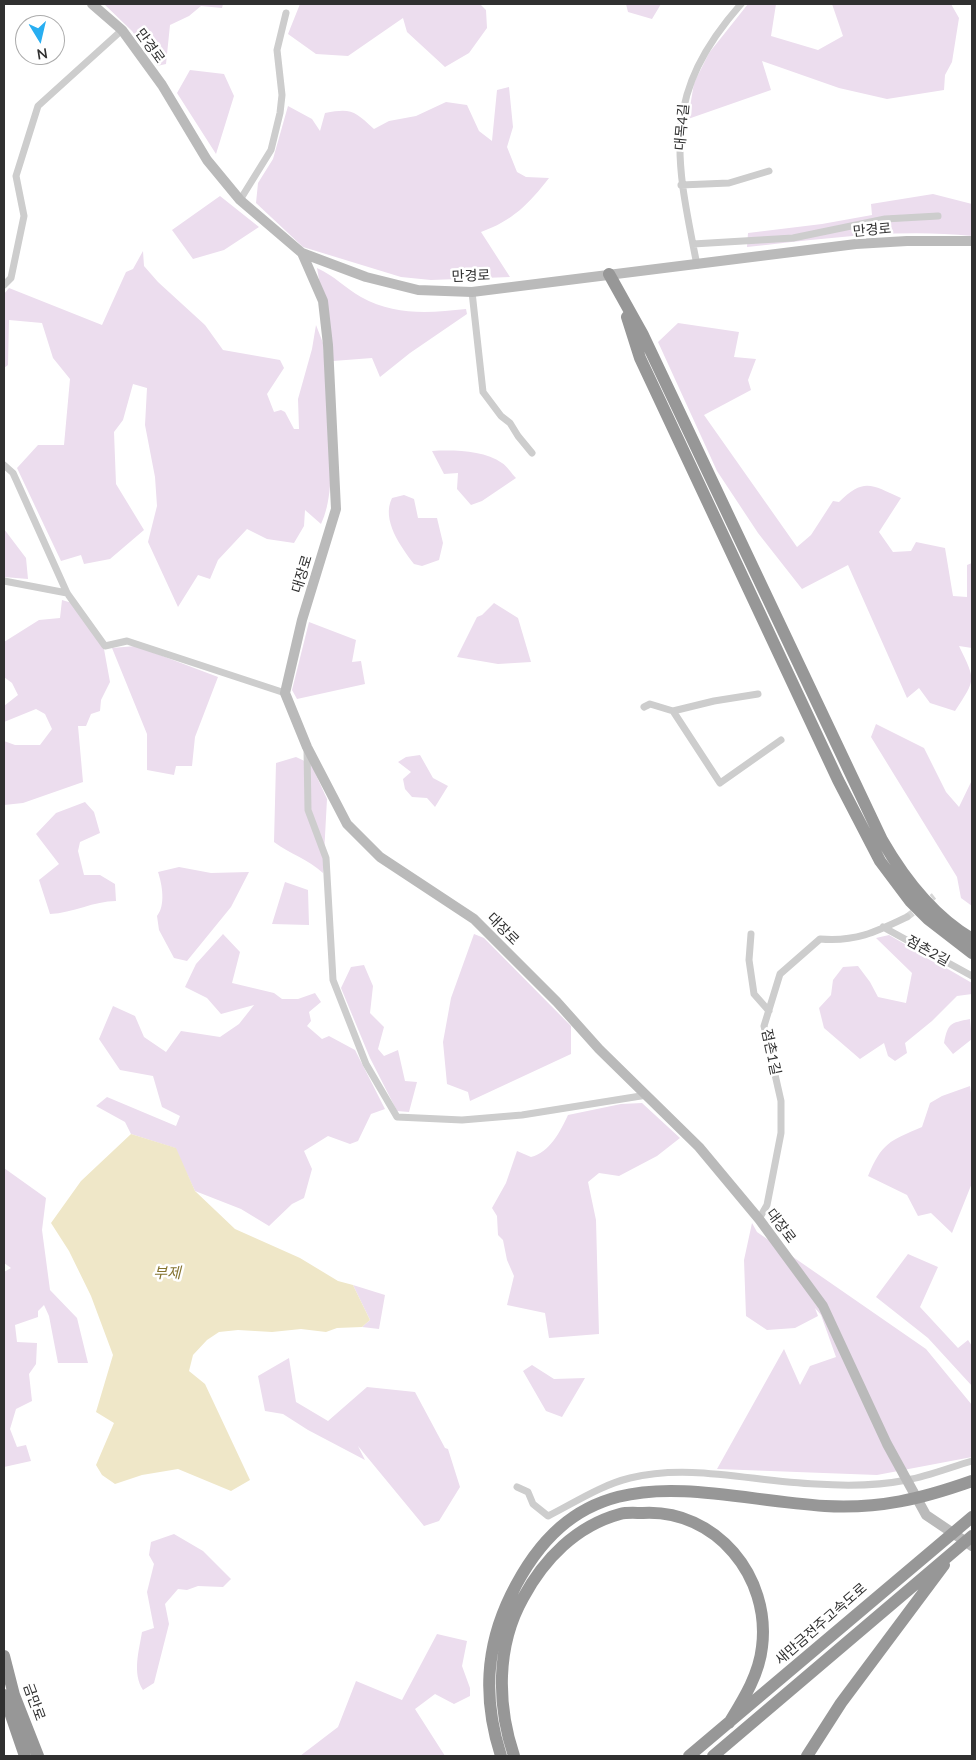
<!DOCTYPE html>
<html>
<head>
<meta charset="utf-8">
<style>
  body { margin:0 }
  #map { position:relative; width:976px; height:1760px; overflow:hidden; background:#fff; font-family:Lato,sans-serif }
  canvas { display:block }
  .frame { position:absolute; inset:0; border:5px solid #303030; pointer-events:none }
  .north { position:absolute; left:15px; top:15px; width:50px; height:50px; box-sizing:border-box; background:#fff; border:1px solid #acacac; border-radius:50%; rotate:171deg; font-size:14px; font-weight:700; line-height:20px; text-align:center; color:#303030 }
  .north::after { content:''; display:block; margin:auto; width:18px; height:22px; background:#28aef1; clip-path:polygon(50% 0,100% 100%,50% 72%,0 100%) }
</style>
</head>
<body>
<div id="map">
<canvas width="976" height="1760"></canvas>
<div class="frame"></div>
<div class="north">N</div>
</div>
<script>
const context = document.querySelector('canvas').getContext('2d');
context.lineJoin = 'round';
function fill(path, color) { context.fillStyle = color; context.fill(path, 'evenodd'); }
function strokePath(path, color, width, dash) { context.strokeStyle = color; context.lineWidth = width; context.lineCap = dash ? 'butt' : 'round'; context.setLineDash(dash || []); context.stroke(path); }
function label(font, color, halo, rows, align = 'center') {
  context.font = font + ' Lato,"Noto Sans KR",sans-serif'; context.lineWidth = 5; context.setLineDash([]); context.textBaseline = 'middle'; context.strokeStyle = halo; context.fillStyle = color; for (const [text, x, y, turn = 0] of rows) {
    context.save(); context.translate(x, y); context.rotate((+turn || 0) * Math.PI / 180); context.textAlign = isNaN(turn) ? turn : align; if (halo) context.strokeText(text, 0, 0); context.fillText(text, 0, 0); context.restore();
  }
}
const green = new Path2D(`
  M104,4H223L222,8L201,6L189,16L170,25L166,64L157,66L132,31Z
  M300,4H480L486,10L487,28L469,53L445,67L407,32L403,18L348,56L316,54L288,34Z
  M626,4H661L652,19L628,12Z
  M748,4H776L771,36L818,50L843,36L832,4H951L959,18L952,62L945,75L944,90L887,99L839,88L762,61L771,90L688,119L694,83L709,53Z
  M190,70L224,74L234,96L216,154L177,93Z
  M509,87L513,127L507,147L517,172L526,177L549,178C529,204 512,221 481,232L510,277L431,280L401,277L303,247L256,203L258,183L273,159L288,106L312,119L320,131L325,113C352,108 354,111 374,129L389,121L416,116L446,102L467,105L479,131L492,141L497,90Z
  M933,194L972,204V236C896,228 822,239 747,247L748,233L822,224L872,215L871,204Z
  M220,196L259,227L224,250L193,259L172,230Z
  M143,251L144,266L158,282L205,325L223,350L280,360L284,368L267,394L274,412L281,410L285,412L294,429H299L298,399L312,349L316,325L323,343C326,388 341,486 321,524L305,510L304,526L294,543L267,539L247,529L218,560L210,579L198,575L178,607L148,542L157,506L155,477L145,425L147,388L133,384L123,420L114,432L116,484L144,530L110,559L84,564L81,555L61,561L17,468L38,445H64L70,379L53,358L42,323L9,320L8,365L4,368V294L9,288L102,325L126,272L133,269Z
  M317,268C335,276 345,288 361,297C395,316 430,313 466,309L467,314L410,353L380,377L372,358L333,361Z
  M678,323L739,332L734,357L756,359L748,380L751,390L704,415L797,547L811,535L833,501L839,502C864,477 872,485 901,498L879,532L893,552L911,551L916,542L945,548L953,596L967,597V565L972,563V648L959,646C976,681 976,679 955,711L930,703L919,688L907,698L848,565L802,589L758,533L717,471L658,342Z
  M432,451C453,450 484,450 502,463C507,466 511,473 516,478L482,501L471,505L457,489L458,473L444,474Z
  M404,495L414,499L418,518H437L443,543L439,560L422,566L414,564C401,547 381,520 392,498Z
  M4,529L26,558L28,579L4,577Z
  M62,600L72,603L104,649L110,682L101,700L100,711L91,714L86,726H78L83,782L23,803L4,805V741L15,745H40L52,729L45,714L36,709L4,722V706L18,695L12,683L4,677V642L39,620L60,618Z
  M494,603L518,618L531,662L498,664L457,657L477,617L482,615Z
  M309,622L356,640L352,662L361,661L365,684L297,699L292,690Z
  M136,646L218,677L195,737L192,766H176L174,775L147,770V734L112,648Z
  M876,724L924,748L946,792L959,807L972,780V906L961,898L957,877L871,737Z
  M420,755L433,778L448,786L435,807L427,798L412,797L405,789L403,779L411,772L398,762L406,757Z
  M296,757L311,764L327,799L323,873C308,859 290,854 274,842L276,763Z
  M85,802L94,812L100,833L80,842L78,851L84,875H100L115,884L116,901C94,901 73,913 50,914L39,880L59,864L36,834L56,813Z
  M179,867L211,873L249,872L231,907L187,961L174,958L159,930L157,916C166,905 162,884 158,872Z
  M285,882L308,890L309,925L272,924Z
  M223,934L240,952L232,983L274,993L282,999H298L315,993L321,1002L309,1012L311,1021L307,1026L322,1039L329,1036L355,1050L385,1109L371,1114L358,1141L350,1144L328,1136L304,1151L312,1169L304,1198L292,1204L269,1226L241,1209L195,1191L175,1148L131,1134L125,1122L96,1106L107,1097L176,1126L180,1116L162,1107L153,1076L120,1070L99,1039L113,1006L135,1016L144,1037L166,1052L181,1031L220,1037L239,1024L254,1005L221,1014L207,998L185,987L196,964Z
  M474,934L484,938L571,1026V1054L470,1101L468,1092L447,1084L443,1042L451,998Z
  M889,935L972,983V994L957,996L932,1021L905,1043L907,1053L895,1061L888,1056L884,1043L860,1059L824,1028L819,1008L831,995L833,980L843,967L858,966L870,982L878,997L906,1003L912,973L876,938Z
  M364,965L373,986L370,1013L384,1027L378,1049L384,1056L398,1050L405,1081L417,1082L409,1112L397,1111L370,1058L341,988L351,967Z
  M970,1019L972,1039L953,1054L944,1043C948,1023 950,1023 970,1019Z
  M970,1086L972,1100V1183L952,1233L931,1213L918,1216L907,1195L868,1176C882,1143 889,1141 922,1127L930,1103L942,1096Z
  M642,1103L680,1138L657,1156L619,1176L599,1173L588,1182L596,1220L599,1334L549,1338L545,1313L507,1305L514,1276L507,1260L503,1240L498,1235L497,1216L492,1208L506,1183L517,1151L531,1157C550,1152 560,1132 568,1115L621,1104Z
  M4,1168L46,1198L42,1230L50,1290L77,1318L88,1363H58L49,1316L44,1305L38,1311V1317L15,1325L17,1342L37,1343L36,1364L29,1374L32,1401L16,1409L10,1429L17,1447L26,1445L31,1461L4,1467V1272L11,1268L4,1263Z
  M752,1223L757,1232L926,1349L972,1405V1457L877,1475L717,1469L784,1349L800,1385L810,1366L836,1357L821,1315L815,1308L818,1316L795,1328L767,1330L746,1316L744,1260Z
  M908,1254L938,1267L920,1307L958,1348L968,1340L972,1346V1386L928,1338L876,1297Z
  M353,1285L385,1295L379,1329L362,1327L370,1320Z
  M289,1358L296,1402L328,1421L367,1387L415,1392L445,1448L448,1449L460,1487L439,1521L424,1526L358,1446L365,1460L308,1430L283,1414L265,1411L258,1376Z
  M532,1365L554,1379L585,1378L562,1417L546,1411L523,1371Z
  M174,1534L203,1551L231,1579L223,1587L198,1586L187,1590L178,1589L165,1604L169,1624L154,1683L143,1690C132,1673 139,1651 142,1632L154,1628L147,1592L154,1564L149,1555L151,1542Z
  M437,1634L467,1641L462,1666L470,1688V1696L454,1704L435,1694L415,1709L445,1756H300L338,1727L356,1681L402,1700Z`);
const water = new Path2D(`
  M131,1134L176,1148L195,1191L235,1229L300,1258L338,1281L353,1285L370,1320L362,1327L337,1328L326,1332L301,1329L272,1332L238,1330L219,1332L207,1340L193,1355L189,1371L205,1384L250,1480L231,1491L178,1469L142,1475L115,1484L102,1475L96,1465L114,1423L96,1412L113,1355L91,1296L69,1251L51,1223L81,1181Z`);
const streetTunnel = new Path2D(`
  M907,917L934,896`);
const street = new Path2D(`
  M681,185L729,183L769,171
  M240,200L271,150L280,113L282,95L277,50L286,13
  M693,244L793,238L885,219L938,216
  M697,265C675,155 661,95 741,4
  M4,285L11,278L24,216L16,176L38,106L122,30
  M472,292L483,392L501,416L510,423L518,436L532,453
  M4,465L13,473L67,593L105,646L127,641L285,693
  M4,581L67,593
  M644,707L650,704L673,711L720,783L781,740
  M673,711L714,701L758,694
  M307,749L308,810L326,858L333,980L366,1064L397,1117L462,1120L522,1115L647,1095
  M883,927L972,976
  M751,934L749,960L754,994L769,1011
  M759,1219L767,1205L781,1133V1101L764,1026L780,974L820,939C856,942 876,932 907,917
  M517,1487L528,1492L533,1504L548,1516C574,1503 601,1485 630,1478C691,1463 755,1482 816,1484C846,1486 877,1486 907,1480C929,1476 951,1467 972,1461`);
const secondary = new Path2D(`
  M92,4L122,30L162,85L207,160L240,200L302,253L366,277L418,290L472,292L856,244L907,241H972
  M302,253L323,301L328,345L336,509L302,620L285,693L307,747L347,824L380,857L474,919L557,1002L599,1049L699,1147L759,1219L823,1306L887,1444L926,1515L972,1546`);
const highway = new Path2D(`
  M609,274L643,335L882,840C905,880 933,916 972,939
  M627,317L640,358L838,780L880,861L910,901L928,919L972,953
  M4,1656L14,1695L38,1756
  M4,1695L25,1756
  M501,1756C483,1700 485,1648 511,1595C583,1448 696,1497 825,1506C880,1509 921,1499 972,1481
  M514,1756C497,1705 496,1646 523,1598C544,1559 576,1526 620,1514C627,1512 636,1513 643,1513C716,1509 771,1577 762,1647C759,1675 743,1700 729,1723
  M689,1756L972,1517
  M713,1756L972,1536
  M807,1756L841,1703L944,1565`);
const streetNames = [
  ["만경로",150,46,54],
  ["대목4길",682,127,-85],
  ["만경로",872,230,-5],
  ["만경로",471,276,-2],
  ["대장로",302,574,-73],
  ["대장로",503,929,45],
  ["점촌2길",928,951,29],
  ["점촌1길",771,1052,78],
  ["대장로",781,1226,53],
  ["새만금전주고속도로",821,1624,-41],
  ["금만로",34,1702,70]
];
const waterNames = [
  ["부제",167,1273]
];
fill(green, '#ecddee');
fill(water, '#efe7c8');
strokePath(streetTunnel, '#d6d6d6', 7, [7, 3.5]);
strokePath(street, '#cdcdcd', 7);
strokePath(secondary, '#bababa', 10);
strokePath(highway, '#979797', 12);
label('14px', '#303030', '#fff', streetNames);
label('italic 15px', '#857431', '#fff', waterNames);
</script>
</body>
</html>
